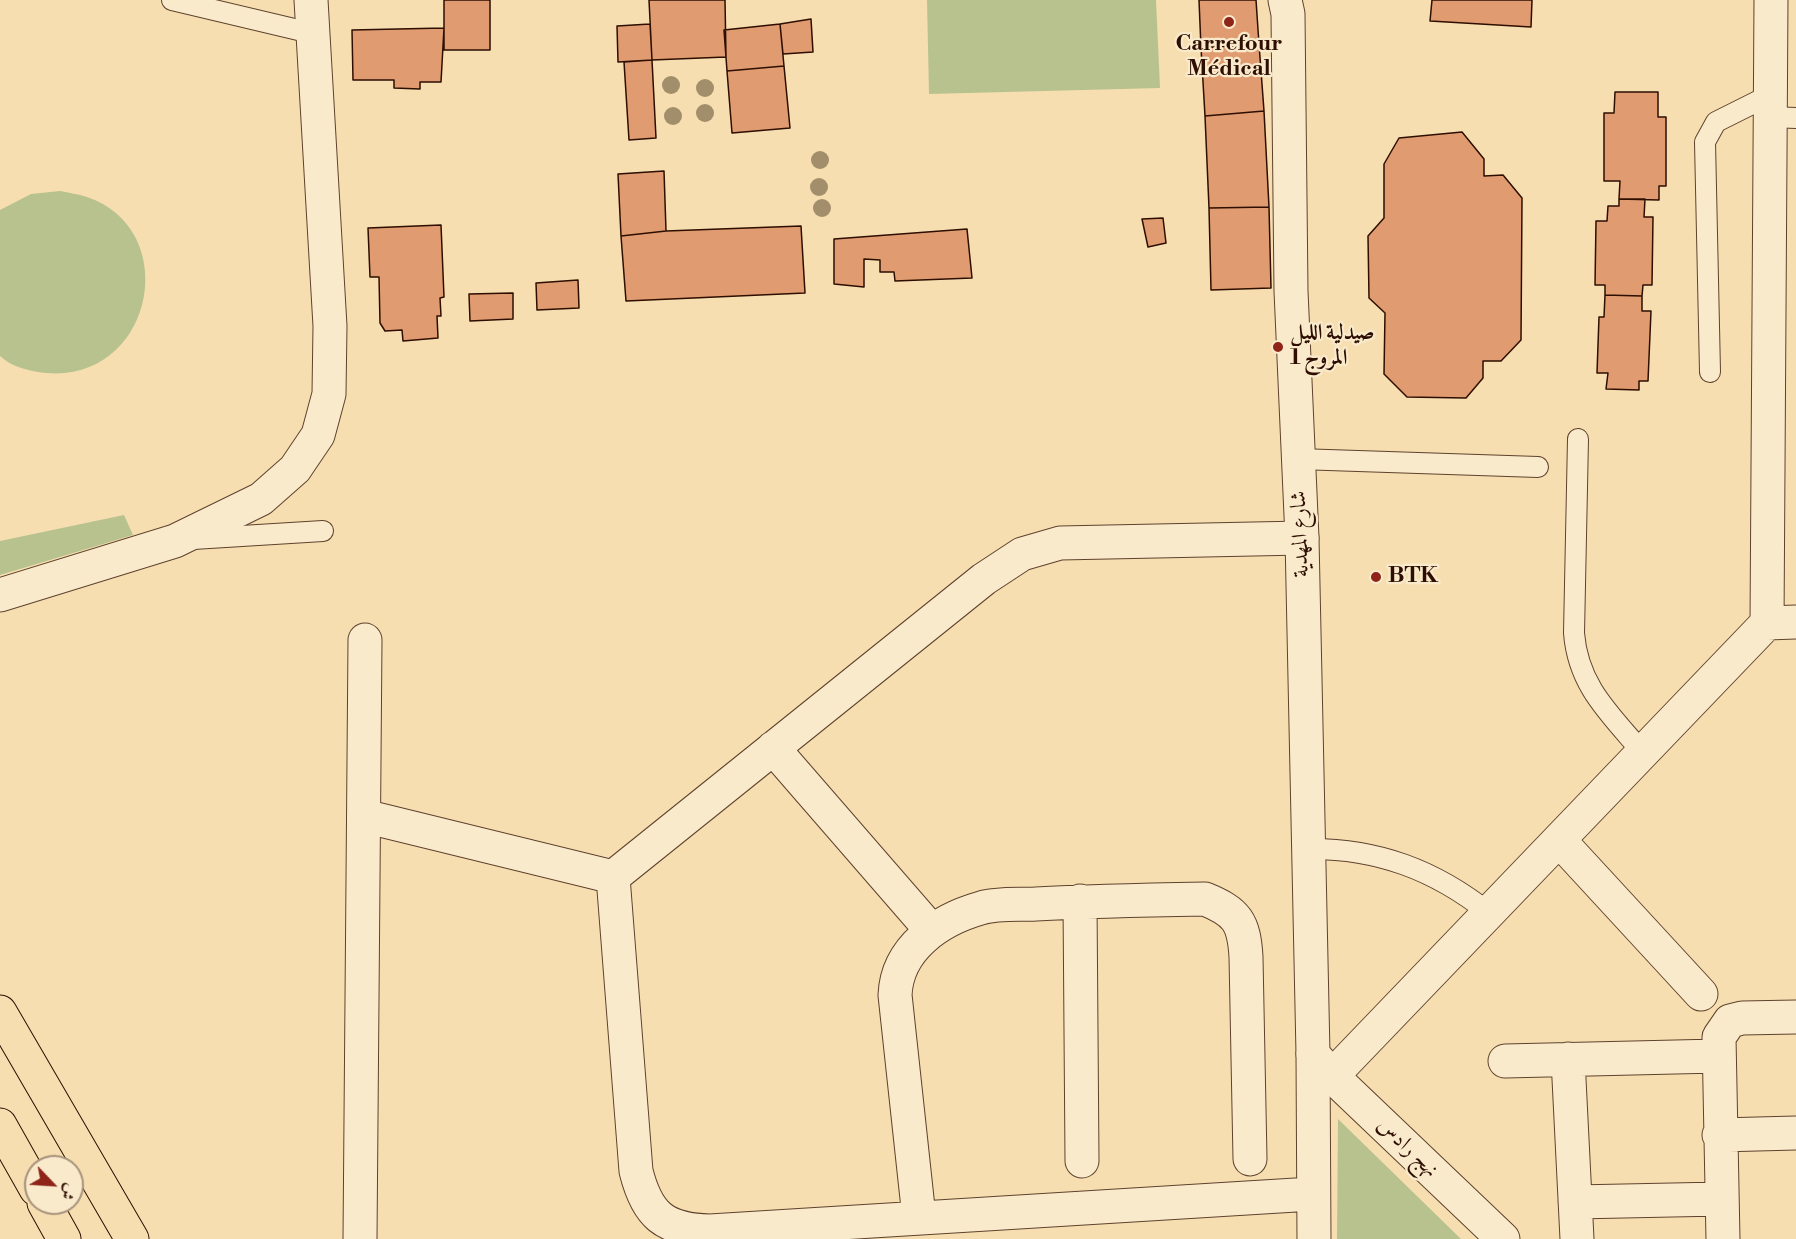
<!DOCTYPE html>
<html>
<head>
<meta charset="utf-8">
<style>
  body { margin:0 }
  #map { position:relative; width:1796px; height:1239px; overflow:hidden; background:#f6deb0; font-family:"Libre Bodoni",Amiri,serif }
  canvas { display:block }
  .north { position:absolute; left:24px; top:1155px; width:60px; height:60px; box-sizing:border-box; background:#f9eacc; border:2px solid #a7927b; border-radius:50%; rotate:115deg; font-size:16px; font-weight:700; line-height:24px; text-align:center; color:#2d0e01 }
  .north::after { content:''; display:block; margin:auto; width:21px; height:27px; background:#8f2418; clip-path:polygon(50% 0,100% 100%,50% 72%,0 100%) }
</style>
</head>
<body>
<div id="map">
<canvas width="1796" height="1239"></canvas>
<div class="north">ش</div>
</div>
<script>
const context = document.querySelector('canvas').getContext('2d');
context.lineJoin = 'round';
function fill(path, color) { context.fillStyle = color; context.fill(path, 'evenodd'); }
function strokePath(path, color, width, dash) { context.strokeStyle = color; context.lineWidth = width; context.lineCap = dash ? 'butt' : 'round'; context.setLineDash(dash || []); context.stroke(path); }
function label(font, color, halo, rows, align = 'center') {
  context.font = font + ' "Libre Bodoni",Amiri,serif'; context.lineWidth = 4.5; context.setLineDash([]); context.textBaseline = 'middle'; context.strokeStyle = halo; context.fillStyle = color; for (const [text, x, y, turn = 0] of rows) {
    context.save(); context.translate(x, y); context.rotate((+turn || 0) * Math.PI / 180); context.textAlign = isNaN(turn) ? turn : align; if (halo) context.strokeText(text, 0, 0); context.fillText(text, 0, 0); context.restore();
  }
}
const green = new Path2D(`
  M927,0H1156L1160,88L929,94Z
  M60,191C69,193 78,194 87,197C184,230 153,382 47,373C32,372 11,367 0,356V210L31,194Z
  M124,515L133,535L0,575V541Z
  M1338,1119L1461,1239H1337Z`);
const building = new Path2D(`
  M444,0H490V50H444Z
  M649,0H725L726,57L652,60Z
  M1199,0H1256L1259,44L1201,48Z
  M1432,0H1532L1531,27L1430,21Z
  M811,19L813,52L783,54L780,24Z
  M650,24L652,60L618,62L617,26Z
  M780,24L784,66L727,71L724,30Z
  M444,28L441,82H420V89L394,88V80H353L352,30Z
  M1259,44L1264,111L1205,116L1201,48Z
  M652,60L656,138L629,140L624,62Z
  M784,66L790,128L732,133L727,71Z
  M1615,92H1658V117H1666V186H1659V200L1619,199L1620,181H1604V113H1614Z
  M1264,111L1269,207L1209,208L1205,116Z
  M1462,132L1484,159V176L1503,175L1522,198L1521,340L1501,361H1483V378L1466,398L1407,397L1384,374L1385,313L1369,298L1368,236L1384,218V164L1399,138Z
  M664,171L666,231L621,236L618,174Z
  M1619,199H1645L1644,217H1653L1652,285H1643L1642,296L1605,295V285H1595L1596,221H1607L1608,206H1619Z
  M1269,207L1271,288L1211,290L1209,208Z
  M1163,218L1166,243L1148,247L1142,219Z
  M441,225L444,297L440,298L441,316H437L438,338L403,341L402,330L385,331L380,323L379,277H370L368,228Z
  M801,226L805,293L626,301L621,236L666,231Z
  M967,229L972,278L895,281L894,272H880V260L864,259V287L834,284V239Z
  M578,280L579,308L537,310L536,283Z
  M513,293V319L470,321L469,294Z
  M1605,295L1642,296V311H1651L1648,381H1639V390L1606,389L1608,373H1597L1599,317H1604Z`);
const service = new Path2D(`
  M172,0L311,33
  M1771,117L1796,118
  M1710,372L1705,142L1716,122L1770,95
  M1578,439L1574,633C1578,686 1610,714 1643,753
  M1298,459L1538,467
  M193,539L323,531
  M1307,849C1377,848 1435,870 1489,913`);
const minor = new Path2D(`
  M1302,538L1060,543L1022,554L984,579L613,877L636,1171C647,1215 664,1230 710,1231L1312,1194
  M0,595L175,541L261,499L295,469L318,435L329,394L330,326L311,0
  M1767,623L1771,0
  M773,748L931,930
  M364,816L613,877
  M1559,840L1701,994
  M1080,901L1082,1161
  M1313,1054L1314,1239
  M1568,1059L1577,1239
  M1505,1061L1718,1056
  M1332,1076L1767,623L1796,622
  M1719,1135L1796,1133
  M1575,1202L1721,1199
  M919,1217L895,995C897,948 939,920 981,908C998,903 1018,905 1036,904C1092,901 1148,900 1205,899C1237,912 1244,922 1246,957L1250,1159
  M360,1239L365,640
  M1723,1239L1719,1037L1730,1021L1742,1018L1796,1017`);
const tertiary = new Path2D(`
  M1285,0L1288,14L1291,291L1302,538L1313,1054L1332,1076L1503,1239`);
const trunk = new Path2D(`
  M0,1012L132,1239
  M0,1125L36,1189
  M44,1203L64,1239`);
const trees = [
  [671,85],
  [705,88],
  [705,113],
  [673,116],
  [820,160],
  [819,187],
  [822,208]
];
const markers = [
  [1229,22,6,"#8f2418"],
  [1278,347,6,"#8f2418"],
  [1376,577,6,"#8f2418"]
];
const poiNames = [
  ["Carrefour",1229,45,"center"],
  ["Médical",1229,70,"center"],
  ["صيدلية الليل",1290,334],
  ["المروج 1",1290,359],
  ["BTK",1388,577]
];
const streetNames = [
  ["شارع المهدية",1301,534,-92],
  ["نهج رادس",1407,1148,44]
];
fill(green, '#b8c28e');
fill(building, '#e09c70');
strokePath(building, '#2d0e01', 1.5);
strokePath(service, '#5f422d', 22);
strokePath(minor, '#5f422d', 35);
strokePath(tertiary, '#5f422d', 35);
strokePath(trunk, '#2d0e01', 35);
strokePath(service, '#f9eacc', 20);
strokePath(minor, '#f9eacc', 33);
strokePath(tertiary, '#f9eacc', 33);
strokePath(trunk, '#f6deb0', 33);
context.fillStyle = '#a28e6b';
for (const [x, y] of trees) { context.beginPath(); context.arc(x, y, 9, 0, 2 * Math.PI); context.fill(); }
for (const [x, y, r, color] of markers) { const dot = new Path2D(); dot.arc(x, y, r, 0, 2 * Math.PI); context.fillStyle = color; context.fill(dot); strokePath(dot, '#f9eacc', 2); }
label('bold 22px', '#2d0e01', '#f9eacc', poiNames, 'left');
label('22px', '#2d0e01', '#f9eacc', streetNames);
</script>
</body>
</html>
